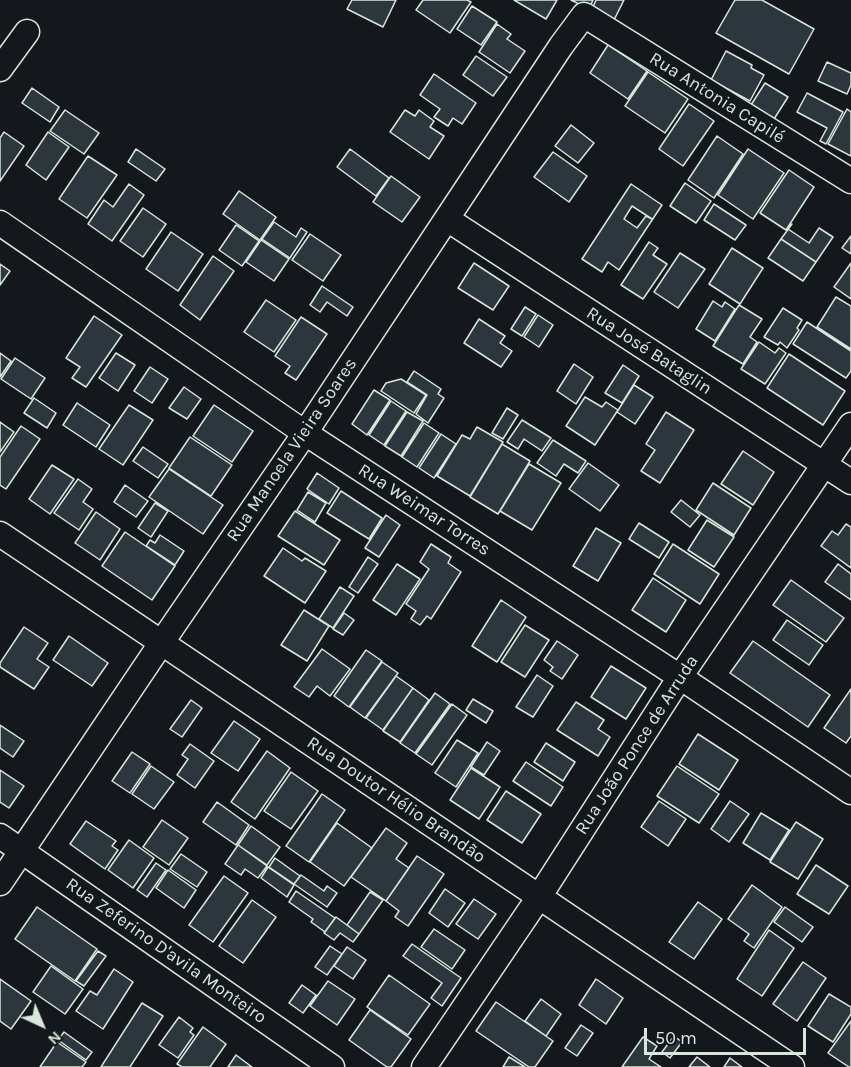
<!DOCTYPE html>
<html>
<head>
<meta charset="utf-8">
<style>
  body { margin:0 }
  #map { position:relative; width:851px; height:1067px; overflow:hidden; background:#14181c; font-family:Karla,sans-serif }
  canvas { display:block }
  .north { position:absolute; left:12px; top:995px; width:60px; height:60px; -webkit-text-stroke:4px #14181c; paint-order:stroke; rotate:136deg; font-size:16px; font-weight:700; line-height:24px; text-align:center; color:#d8e6dc }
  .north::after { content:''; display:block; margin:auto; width:21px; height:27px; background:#d8e6dc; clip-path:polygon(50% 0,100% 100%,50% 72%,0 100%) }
  .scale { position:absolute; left:644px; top:1028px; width:162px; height:27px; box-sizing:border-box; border:3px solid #d8e6dc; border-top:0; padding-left:8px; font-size:18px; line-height:21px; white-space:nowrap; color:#d8e6dc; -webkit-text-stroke:4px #14181c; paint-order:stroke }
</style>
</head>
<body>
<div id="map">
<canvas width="851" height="1067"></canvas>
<div class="north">N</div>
<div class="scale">50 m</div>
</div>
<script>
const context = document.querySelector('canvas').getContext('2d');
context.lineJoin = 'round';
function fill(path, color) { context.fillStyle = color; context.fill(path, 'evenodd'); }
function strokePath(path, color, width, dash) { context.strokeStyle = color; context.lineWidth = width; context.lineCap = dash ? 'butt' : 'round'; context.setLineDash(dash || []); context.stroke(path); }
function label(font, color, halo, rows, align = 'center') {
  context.font = font + ' Karla,sans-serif'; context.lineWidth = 4.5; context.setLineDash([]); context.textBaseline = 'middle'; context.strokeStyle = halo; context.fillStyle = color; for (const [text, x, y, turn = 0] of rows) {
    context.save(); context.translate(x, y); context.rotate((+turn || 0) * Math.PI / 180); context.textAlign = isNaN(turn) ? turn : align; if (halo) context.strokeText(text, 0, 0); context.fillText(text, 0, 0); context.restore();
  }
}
const building = new Path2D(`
  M352,0H396L383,27L347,9Z
  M423,0H467L471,2L450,33L416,10Z
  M514,0H557L546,19Z
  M571,0H593L589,9Z
  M596,0H624L614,20L592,9Z
  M735,0H762L814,29L789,74L716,33Z
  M472,6L497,22L481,45L457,29Z
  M497,24L511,34L507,39L525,51L510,73L479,52Z
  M608,45L647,71L628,99L590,73Z
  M726,51L752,65L751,68L764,75L750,101L711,80Z
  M476,56L507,77L493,96L463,75Z
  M827,62L851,73V85L847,94L818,81Z
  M648,72L688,99L665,133L625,106Z
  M434,74L476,103L462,124L453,118L448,126L434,117L440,109L420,95Z
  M765,83L788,97L774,119L751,105Z
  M32,88L59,107L50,122L22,103Z
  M807,93L843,112L826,144L820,141L827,128L797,112Z
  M689,104L714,121L683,166L659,149Z
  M847,109L851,112V156L828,144Z
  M65,110L99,133L84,154L50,131Z
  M405,110L415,116L419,110L434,121L430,127L444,136L429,159L390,132Z
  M571,125L594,143L578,163L555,146Z
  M4,132L24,146L0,181V138Z
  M48,132L69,147L46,180L26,165Z
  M717,136L743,154L714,198L688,180Z
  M136,149L165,169L156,181L128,162Z
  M350,149L389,178L376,196L337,167Z
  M748,149L784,173L753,219L718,195Z
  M553,152L587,176L569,202L534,177Z
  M88,156L117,175L87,218L59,199Z
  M789,170L814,187L786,230L760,213Z
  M391,176L420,197L402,222L373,202Z
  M685,183L711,201L696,223L670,206Z
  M129,184L144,195L112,241L88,224L104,200L113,207Z
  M631,184L662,205L619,270L608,262L602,272L582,259ZM632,206L652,219L646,216L637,228L624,219Z
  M239,191L276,217L260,240L223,214Z
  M714,204L746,225L735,240L704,220Z
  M143,208L166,224L143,257L120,241Z
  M274,222L296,237L301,228L307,232L290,258L262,239Z
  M792,224L788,229L809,243L819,228L833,237L816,262L781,239Z
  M236,225L259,241L242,266L219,250Z
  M171,232L203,254L178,291L146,269Z
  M310,234L341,255L323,281L292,260Z
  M851,236V254L842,248Z
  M781,239L816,262L803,281L768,258Z
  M261,240L289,259L274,281L246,262Z
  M649,242L658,248L653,255L667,264L643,299L621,285Z
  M732,248L763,268L740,304L709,284Z
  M680,253L705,269L678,308L654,292Z
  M213,256L234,271L200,320L180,305Z
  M474,263L509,286L493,310L458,288Z
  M851,263V299L834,287Z
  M0,264L10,271L0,285Z
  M322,286L353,307L347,316L327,302L320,312L310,305Z
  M836,297L851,306V349L817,327Z
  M266,300L296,320L274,352L244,332Z
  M713,301L722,307L725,302L735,309L715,341L696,329Z
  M739,305L762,319L750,337L757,342L743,364L713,346Z
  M525,307L536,314L522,336L511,329Z
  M783,308L802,320L797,328L799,330L787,348L780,342L778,345L764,337Z
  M538,315L553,325L539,347L524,337Z
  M94,316L122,335L86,387L72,378L80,367L66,358Z
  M301,317L327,334L296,380L285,373L290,366L275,356Z
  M479,319L505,336L500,343L512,351L501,367L464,343Z
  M807,322L851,351V371L846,378L793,344Z
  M759,342L775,353L779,348L786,353L765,384L741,369Z
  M0,353L11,361L0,377Z
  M116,353L135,365L118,391L99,378Z
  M789,354L845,391L823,425L767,388Z
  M15,358L45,378L31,399L1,379Z
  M574,364L593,377L576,404L557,391Z
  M623,365L639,376L622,403L605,393Z
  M150,367L168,379L152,403L134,391Z
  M414,371L441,389L438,394L444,398L428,423L416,414L427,395L407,382Z
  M401,379L426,395L414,413L381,391L386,383Z
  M634,385L653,397L635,424L617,412Z
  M184,387L201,399L187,419L169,408Z
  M374,390L390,400L367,435L352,424Z
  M585,397L602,407L606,402L618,410L595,445L566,426Z
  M34,398L56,413L47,428L24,413Z
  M391,401L406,411L384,445L369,435Z
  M77,403L110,425L96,447L63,425Z
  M129,405L153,420L123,465L99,449Z
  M214,405L253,431L232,462L193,436Z
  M507,408L518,415L503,439L492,433Z
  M407,412L423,421L401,456L385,446Z
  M666,412L694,430L660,483L641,471L655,450L646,444Z
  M522,420L551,438L542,451L524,439L518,449L507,442Z
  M0,422L14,432L0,452Z
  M424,423L439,433L417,467L402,457Z
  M21,426L40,439L6,489L0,485V457Z
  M477,427L503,442L470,496L437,476L462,435L470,439Z
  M441,434L456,444L434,478L419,468Z
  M190,437L232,465L211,496L169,468Z
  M553,440L586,461L578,473L564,464L556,476L537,463Z
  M502,444L530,461L498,514L470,497Z
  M143,447L168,464L158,478L133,461Z
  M743,451L774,472L753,505L721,484Z
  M588,463L619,485L600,511L569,489Z
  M529,464L561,483L532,530L500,511Z
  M52,465L74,479L50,514L29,499Z
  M169,469L223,505L203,534L149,497Z
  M317,473L339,488L329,504L307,489Z
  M78,479L92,489L83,502L93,509L79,530L54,513Z
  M713,483L751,508L734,535L696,510Z
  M125,485L148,501L136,517L114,502Z
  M341,491L382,518L369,539L327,513Z
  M308,492L326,503L315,522L297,510Z
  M681,500L700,515L690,527L671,512Z
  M155,503L168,511L151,537L138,528Z
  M295,511L340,540L324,565L278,536Z
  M96,512L120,529L100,560L75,543Z
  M386,515L400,525L379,557L365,548Z
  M707,520L734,537L714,567L688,550Z
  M639,523L669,542L659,558L629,539Z
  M846,524L851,527V568L821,546L832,531L838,535Z
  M596,528L621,543L598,581L573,566Z
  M125,532L175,566L152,600L102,566Z
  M160,535L184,551L175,565L146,546L150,540L155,543Z
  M431,544L451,557L448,563L461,572L431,619L427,616L420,625L411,619L416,611L406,604L429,569L420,562Z
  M673,544L719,574L700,604L654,574Z
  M283,548L302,561L305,558L326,571L305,603L264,576Z
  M368,557L378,564L358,593L349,587Z
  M397,564L420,579L396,615L373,600Z
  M838,564L851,574V600L825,582Z
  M653,578L686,600L666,632L632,610Z
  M791,580L844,618L826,642L773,605Z
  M340,587L354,596L333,628L319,619Z
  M501,600L526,617L497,662L472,646Z
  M304,610L329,626L307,661L281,645Z
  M344,613L354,620L343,635L333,629Z
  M787,620L823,645L809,665L773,640Z
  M525,625L549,640L525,677L501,662Z
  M24,627L48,643L37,659L49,667L34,689L0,667V663Z
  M69,636L108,663L92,686L53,660Z
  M557,641L578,655L562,679L550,671L553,667L544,660Z
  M753,641L830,695L808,727L730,673Z
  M322,649L350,669L330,696L317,686L309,697L294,687Z
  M366,650L382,661L349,707L334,696Z
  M382,662L398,673L365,718L350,707Z
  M611,666L646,688L626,719L591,697Z
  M537,675L553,686L533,717L516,707Z
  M396,676L413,688L383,730L366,718Z
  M413,688L429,700L400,742L383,731Z
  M851,689V736L846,743L824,728Z
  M435,693L450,704L415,753L400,743Z
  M473,699L493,711L486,723L466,710Z
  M191,700L202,708L182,737L170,729Z
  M576,702L604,720L598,729L610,737L598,756L557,730Z
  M452,704L467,715L432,765L416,754Z
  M234,721L260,739L238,771L211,753Z
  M0,725L24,741L13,757L0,748Z
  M698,734L738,760L719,790L679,764Z
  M457,740L478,753L456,787L435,773Z
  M487,742L500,751L484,775L471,767Z
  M546,743L575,762L563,781L534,762Z
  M190,744L214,761L195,788L177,775L188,759L182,755Z
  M267,751L290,768L255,819L231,802Z
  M132,752L150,764L130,793L112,781Z
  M526,762L563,787L551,806L513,781Z
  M151,766L174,782L154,809L132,794Z
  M677,766L719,794L699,823L657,796Z
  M471,768L500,787L479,819L450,800Z
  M0,770L24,786L9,808L0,802Z
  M291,772L318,791L291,829L264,811Z
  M506,791L541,814L522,843L487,820Z
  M322,794L345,810L309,862L286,846Z
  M659,801L686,819L668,846L641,827Z
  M730,801L749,814L729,842L711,829Z
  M217,802L249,825L236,845L203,822Z
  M761,813L789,830L770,860L743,843Z
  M162,820L188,838L169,865L143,847Z
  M86,821L116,841L112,846L118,850L105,869L70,844Z
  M796,822L823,839L798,879L770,862Z
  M337,823L372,848L344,886L310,862Z
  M251,826L280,847L267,865L238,845Z
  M386,828L407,843L396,859L409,868L386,901L351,877Z
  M129,840L154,858L133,888L108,870Z
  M238,845L267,866L258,878L245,869L241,875L225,864Z
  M181,854L207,872L197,887L170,869Z
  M417,856L444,874L408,926L395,917L399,911L386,901Z
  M275,858L300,876L294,884L269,867Z
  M156,863L166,870L147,897L137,890Z
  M816,865L848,886L829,914L797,894Z
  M268,867L294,885L287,897L261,878Z
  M168,870L196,890L184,908L156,888Z
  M301,875L324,891L327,886L337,893L327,907L294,884Z
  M224,876L248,893L213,942L189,925Z
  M752,885L782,907L754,948L744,941L749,934L728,919Z
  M445,889L465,903L448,927L429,913Z
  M296,891L335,918L325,932L311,922L313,919L289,902Z
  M370,892L383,900L359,934L347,925Z
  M474,899L496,914L478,939L456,924Z
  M252,900L276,917L243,963L219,946Z
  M698,902L722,919L694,959L669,942Z
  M37,907L97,949L75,981L15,939Z
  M785,907L813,927L802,942L774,922Z
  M336,917L359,934L353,942L340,933L334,940L324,933Z
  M434,929L465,950L452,969L421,947Z
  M769,930L794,948L762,996L737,979Z
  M412,944L461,978L442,1006L431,998L442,983L403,956Z
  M330,946L342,954L327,975L315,967Z
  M347,947L366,960L353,979L334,966Z
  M98,951L106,956L84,986L76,981Z
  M803,962L826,978L797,1021L773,1004Z
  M51,966L83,989L65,1014L33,992Z
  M114,969L133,982L103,1029L76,1011L90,991L97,995Z
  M389,975L430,1004L408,1035L367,1007Z
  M0,979L31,1001L11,1029L0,1021Z
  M596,979L623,998L606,1024L579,1005Z
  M328,981L355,999L337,1025L310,1006Z
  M302,985L316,995L303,1013L289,1003Z
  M829,994L851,1007V1014L833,1042L808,1026Z
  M541,999L561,1014L546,1036L525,1021Z
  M496,1002L553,1041L535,1067H529L476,1031Z
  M142,1003L163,1016L130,1067H101Z
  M370,1010L411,1039L391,1067H387L349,1040Z
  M179,1017L193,1028L190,1032L194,1035L178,1058L159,1045Z
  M851,1021V1067H849L828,1053Z
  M581,1025L593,1033L577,1056L565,1048Z
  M203,1027L226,1044L210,1067H182L177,1064Z
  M64,1032L92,1052L86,1060L58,1040Z
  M674,1036L682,1042L670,1058L662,1052Z
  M643,1037L657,1046L649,1059L661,1067H622Z
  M57,1042L86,1062L82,1067H40Z
  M236,1055L252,1067H228Z
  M509,1057L525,1067H503Z
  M697,1057L710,1067H689Z
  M730,1058L742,1067H724Z`);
const minor = new Path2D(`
  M0,69L27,32
  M447,219L851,482
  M0,223L305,433L680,677L851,792
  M0,534L792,1067
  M0,836L332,1067
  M0,883L162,642L305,433L561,46L584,15L851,181
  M424,1067L539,897L680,677L851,425`);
const streetNames = [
  ["Rua Antonia Capilé",717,98,32],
  ["Rua José Bataglin",649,351,33],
  ["Rua Manoela Vieira Soares",292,450,-56],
  ["Rua Weimar Torres",424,510,33],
  ["Rua João Ponce de Arruda",637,745,-57],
  ["Rua Doutor Hélio Brandão",396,800,34],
  ["Rua Zeferino D'avila Monteiro",166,951,35]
];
fill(building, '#2c363c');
strokePath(building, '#d8e6dc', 1.5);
strokePath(minor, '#d8e6dc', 27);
strokePath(minor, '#14181c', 24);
label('18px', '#d8e6dc', '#14181c', streetNames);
</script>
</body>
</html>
